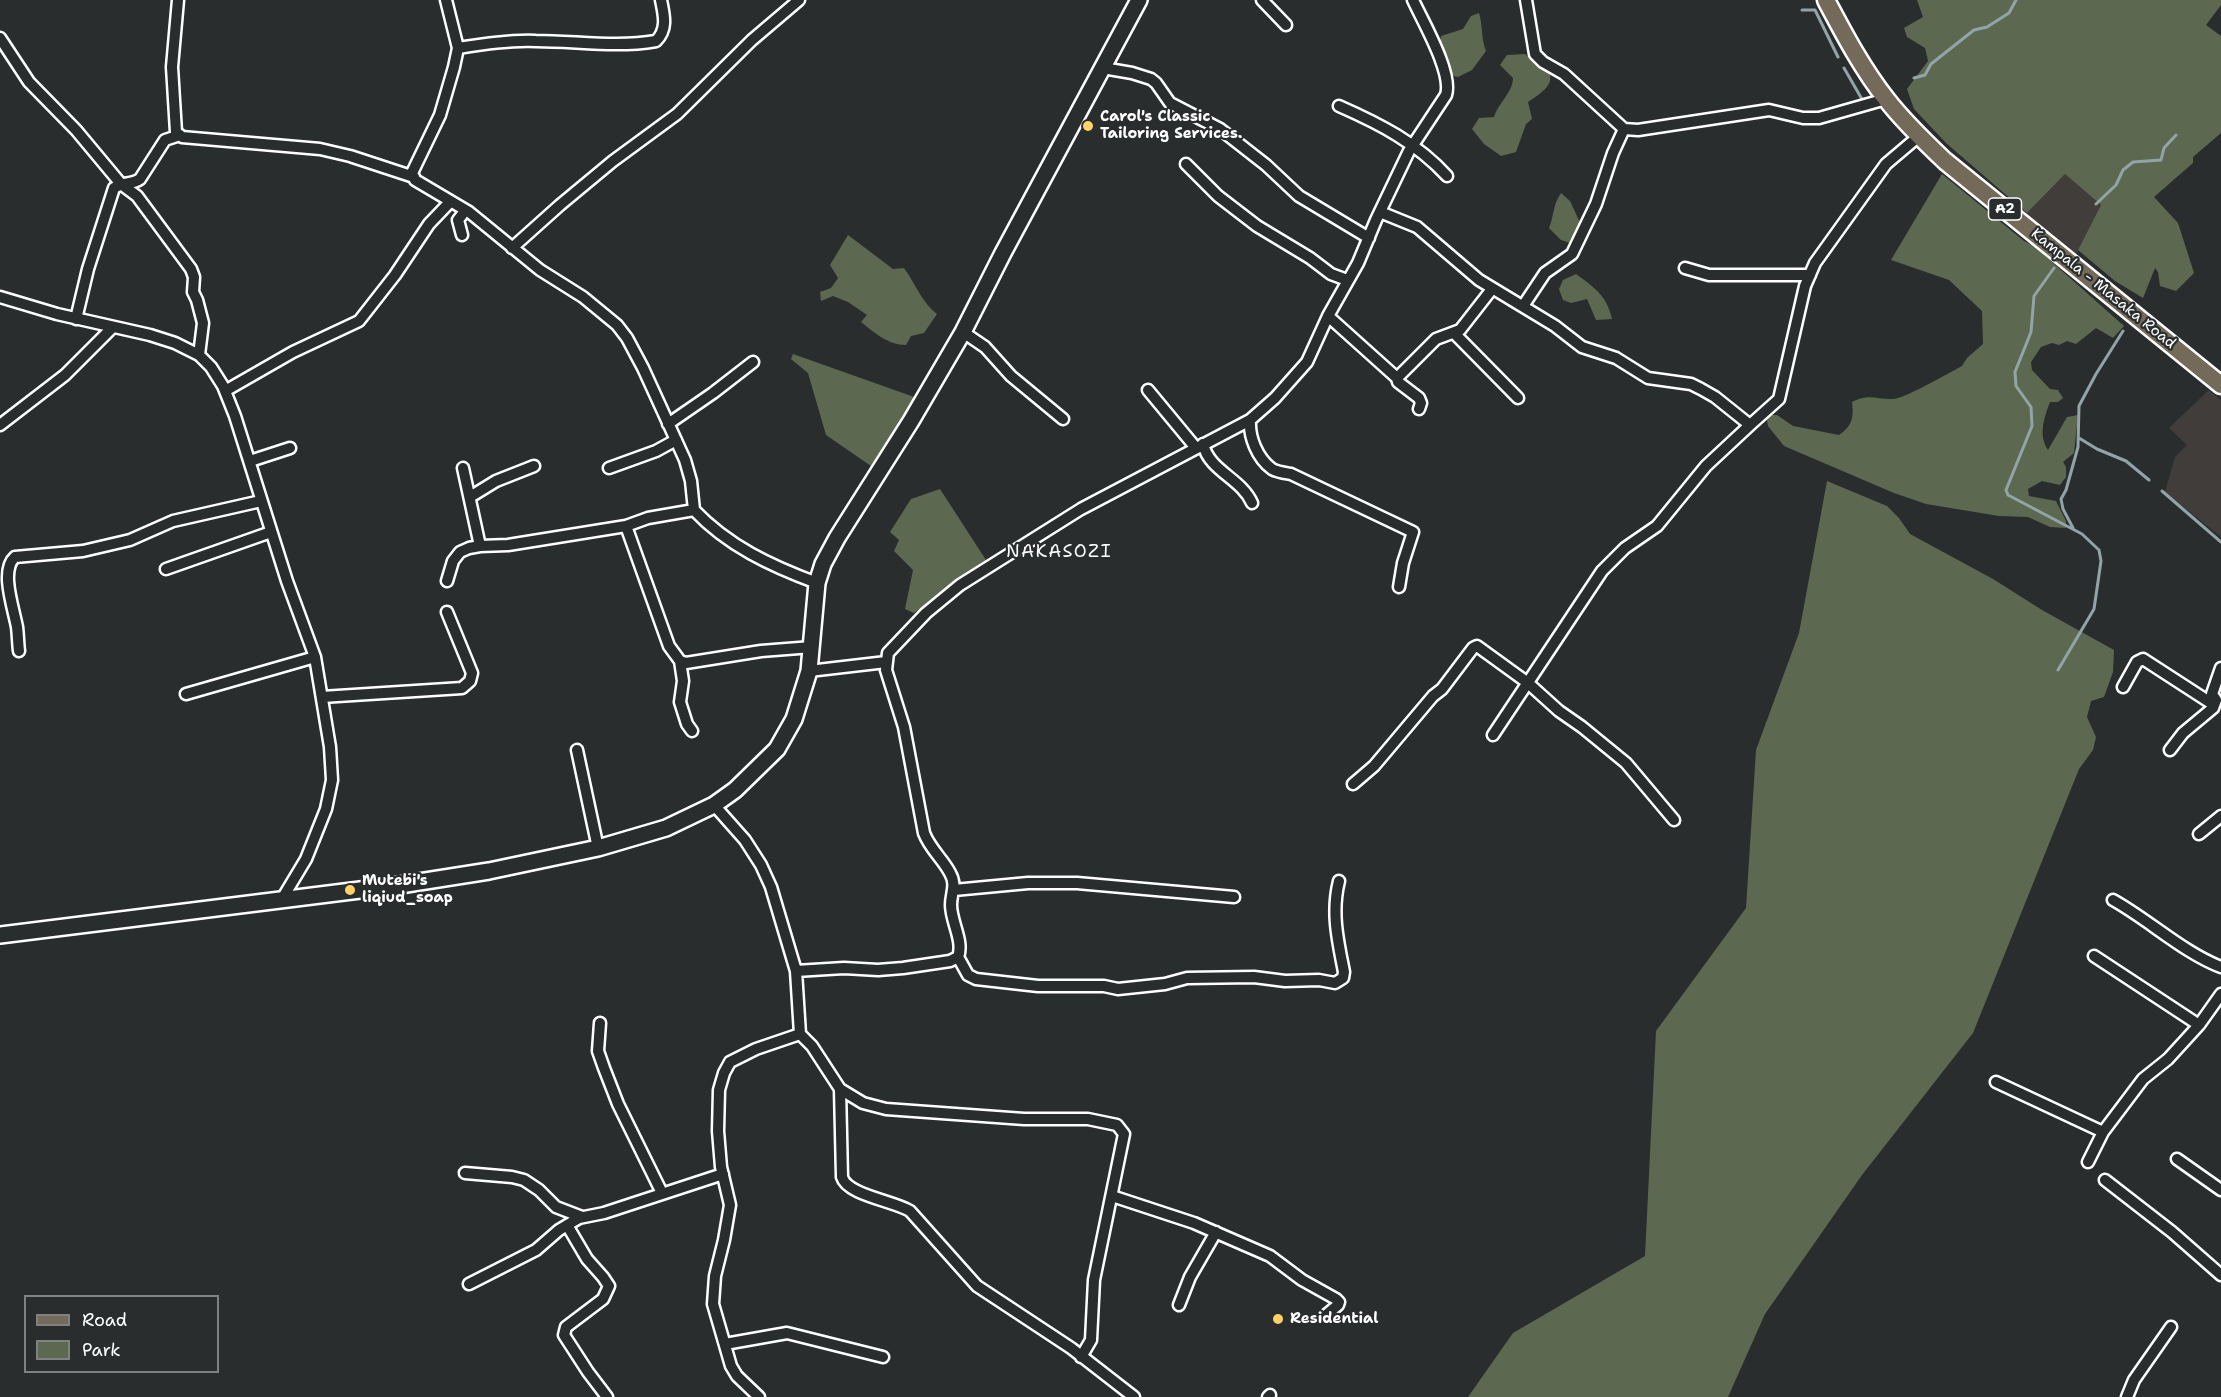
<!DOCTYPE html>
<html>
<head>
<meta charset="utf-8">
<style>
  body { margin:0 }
  #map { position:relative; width:2221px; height:1397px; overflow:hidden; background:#2a2d2e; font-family:"Shantell Sans",sans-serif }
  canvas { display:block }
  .legend { position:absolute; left:24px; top:1295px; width:195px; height:78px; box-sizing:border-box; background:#2a2d2e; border:2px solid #7f8182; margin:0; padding:8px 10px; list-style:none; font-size:18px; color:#fff }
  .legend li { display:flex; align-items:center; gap:12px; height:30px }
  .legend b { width:30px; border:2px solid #7f8182 }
</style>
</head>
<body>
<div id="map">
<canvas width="2221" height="1397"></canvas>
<ul class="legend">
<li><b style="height:8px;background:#746a5a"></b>Road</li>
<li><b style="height:16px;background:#5d6850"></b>Park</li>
</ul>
</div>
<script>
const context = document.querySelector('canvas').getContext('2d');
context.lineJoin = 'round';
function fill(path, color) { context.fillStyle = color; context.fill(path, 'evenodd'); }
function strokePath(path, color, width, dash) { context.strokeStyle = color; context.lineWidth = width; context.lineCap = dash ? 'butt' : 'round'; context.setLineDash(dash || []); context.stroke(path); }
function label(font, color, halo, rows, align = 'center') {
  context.font = font + ' "Shantell Sans",sans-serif'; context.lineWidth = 4.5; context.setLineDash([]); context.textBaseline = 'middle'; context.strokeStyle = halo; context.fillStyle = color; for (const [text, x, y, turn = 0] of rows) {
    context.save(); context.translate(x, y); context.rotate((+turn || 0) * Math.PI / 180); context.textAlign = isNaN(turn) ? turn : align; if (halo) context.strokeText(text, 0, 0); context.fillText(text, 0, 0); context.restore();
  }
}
const built = new Path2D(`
  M2065,174L2101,205L2075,256L2024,216Z
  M2209,390L2221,400V537L2165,492L2175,457L2187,445L2169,428Z`);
const green = new Path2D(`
  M1917,0H2221V5L2206,25L2221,36V133L2193,157V163L2154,197L2178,223L2194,273L2176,291L2160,286L2158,272L2155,268L2143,298L2115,281L2078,250L2101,205L2065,174L2027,213L1946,143L1914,109L1907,89L1928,61L1925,48L1907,37L1904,28L1923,17Z
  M1479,13C1483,26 1481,39 1486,51L1472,70L1458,77L1453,76L1439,46L1441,36L1463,29L1471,16Z
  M1525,54L1533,61L1541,56C1558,80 1551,87 1528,102L1532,119L1526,124L1516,152L1501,156L1484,144L1472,129L1479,118L1494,117C1499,102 1513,92 1513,78L1500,65L1507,55Z
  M1942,174L2024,241L2034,246L2124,326L2113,338L2096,328L2076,344L2067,341L2059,345L2052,343L2041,347L2031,362L2032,370L2050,389L2058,390L2063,398L2058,402H2050C2044,418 2038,435 2048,450L2067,417L2078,415L2074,453L2063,462L2066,467V477L2060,485L2042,481L2028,489L2029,496L2056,501L2066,521V528L2050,527L2028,517L1999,516L1926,504L1894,493L1784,446L1768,426L1767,420L1771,415H1777L1793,426L1839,435C1852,426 1854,418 1852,402C1870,393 1877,400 1894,399C1905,398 1949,373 1962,366L1967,358L1983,344L1982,311L1949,280L1891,260Z
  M1561,193L1570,201L1583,229L1573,244L1561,240L1549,228C1554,216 1553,204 1561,193Z
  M848,235L893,269L904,268C915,283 922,303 937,314L924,333L911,336L906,345C888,345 875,333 861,322L867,315L848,302L833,296L821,301L820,292L831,288L838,278L830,265Z
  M1576,274C1594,287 1607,296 1612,319L1596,320L1587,299L1571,303L1563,300L1559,289L1563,280Z
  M793,354L917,398L871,466L826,435L808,373L791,359Z
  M1827,481L1887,506L1899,518L1910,534L1993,579L2042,610L2114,650L2113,672L2104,697L2091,701L2087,717L2096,737L2093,750L2079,769L1973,1033L1862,1175L1765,1314L1728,1397H1468L1513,1333L1645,1256L1656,1031L1746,908L1756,750L1799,633Z
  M940,489L986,560L914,613L905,609L913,570L894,551L899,540L890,532L911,499Z`);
const stream = new Path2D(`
  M1802,10H1815L1838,57
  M1844,68L1863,101
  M1914,78L1925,75L1931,64L1974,30L1987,27L2009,13L2016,0
  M2096,204L2116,185L2123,170L2133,162L2161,160L2164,148L2176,135
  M2054,268L2034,296L2031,332L2015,372L2016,386L2031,407L2032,426L2006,490L2008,495L2082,534L2099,550L2101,561L2094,609L2058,670
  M2079,438L2097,449L2126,461L2149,480
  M2162,491L2221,542
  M2073,528L2063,509L2061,499L2066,490L2078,447L2079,406L2096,374L2123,331`);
const street = new Path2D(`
  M178,0L172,67L176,132L182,137L320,149L350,156L414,177
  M446,0L458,48L454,67L440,115L412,173L415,180L469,212L540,270L583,297L617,325L627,338L643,368L685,460L691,481L694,510C728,546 771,566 817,583
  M1262,0L1286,25
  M1526,0L1535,54L1543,62L1564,74L1624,129L1638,130L1769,110L1803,118H1819L1886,99
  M0,38L29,82L76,130L121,184L137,196L191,269L194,277L193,292L197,300L203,323L199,355
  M458,48C484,44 510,40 536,41C576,41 616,48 656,41C668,29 664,15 661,0
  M1103,68L1132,73L1151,79L1156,83L1170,103L1220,129L1266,165L1299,196L1369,238
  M1339,106C1380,124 1417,143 1447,176
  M1186,164L1218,196L1257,226L1310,258L1331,274L1347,280
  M1380,212L1417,227L1479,280L1555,326L1582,347L1616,358L1648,378L1691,384L1701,389L1715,397L1750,425L1779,399L1805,286L1815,263L1886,164L1919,136
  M462,235L458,220L465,211
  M512,248L560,205L613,161L677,114L752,40L799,0
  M1685,268L1709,275H1810
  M0,297L57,314L150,335L175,343L199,355L211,367L223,386L235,416L287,581L315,657L330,747L332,780L326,809L306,859L282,899
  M1523,306L1545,273L1572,254L1596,204L1613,153L1624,129
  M1328,316L1397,378L1398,382L1419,398L1421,403L1419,409
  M76,319L88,269L114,188C122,182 132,185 140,179L165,140L180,135
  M963,332L985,347L1011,376L1063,419
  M1454,333L1518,398
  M1397,378L1436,339L1460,330L1492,289
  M1148,390L1196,448
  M225,391L293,352L359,321L395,275L429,224L450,202
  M1250,420C1249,437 1257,458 1272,469C1277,472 1285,473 1291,474L1413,532L1403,563L1399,587
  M668,424L713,393L753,362
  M0,425L65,375L113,327
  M1203,444C1209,471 1241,478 1252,503
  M250,461L290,448
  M463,468L480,546
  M609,468L656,451L676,440
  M470,497L496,481L534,466
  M626,526L669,646L680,661L686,663L761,651L812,647
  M166,569L271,532
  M447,581L453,561L460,552L469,548L480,546L508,545L626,526L648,518L694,510
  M19,651C18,643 18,635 17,627C13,606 0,570 15,557L83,551L130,540L173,521L261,501
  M680,661L683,681L680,702L687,724L692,731
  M809,671L886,662
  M2123,687L2137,662L2143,659L2214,705
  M186,694L315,657
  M322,697L462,688L470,681L472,673L447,612
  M1493,735L1602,571L1625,548L1657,526L1706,466L1750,425
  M577,750L598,848
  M2170,750L2183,733L2213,708L2216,700L2212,694L2221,668
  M1353,784L1374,766L1433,696L1442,689L1473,648L1477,646L1528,683L1559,711L1582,727L1626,763L1674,820
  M714,805L745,840L761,865L771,887L796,971L800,1034L812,1046L840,1089L863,1103L886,1109L1024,1119H1088L1117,1125L1124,1134L1094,1280L1091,1340L1081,1357
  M2199,834L2221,816
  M954,890L1028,883H1077L1234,897
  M2113,900C2149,920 2184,953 2221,967
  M2094,956L2199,1025
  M958,957L968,975L976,979L1038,986H1104L1118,989L1165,984L1187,978L1254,977L1285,981L1319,980L1335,983L1343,978L1344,972C1338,941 1331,913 1339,881
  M796,971L844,968L878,970L903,968L950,961L958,957C964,941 951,922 951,905C951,893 957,885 950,873C943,859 930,849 924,833L904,727L886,670L888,653L926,613L960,585L1081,509L1250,420L1275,398L1307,362L1328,316L1358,263L1376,220L1409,151L1446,95C1453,73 1423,22 1413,0
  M600,1023L598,1051L604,1068L618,1104L662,1193
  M1996,1082L2103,1132L2143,1079L2168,1059L2199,1025L2221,994
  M840,1089L842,1177C847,1195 894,1201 910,1211L977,1286L1071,1348L1134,1397
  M2177,1159L2221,1190
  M2088,1162L2103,1132
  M465,1173L512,1177L524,1180L539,1190L556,1207L582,1217
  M2105,1180L2172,1232L2221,1275
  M1112,1196L1194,1223L1270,1256L1302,1280L1336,1299L1339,1302L1338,1305L1326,1315
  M567,1225L587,1259L603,1277L609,1286L603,1299L566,1327L564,1335L588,1372L607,1397
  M469,1284L536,1250L559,1230L579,1218L604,1213L723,1174
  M1179,1305L1190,1277L1216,1232
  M725,1344L787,1333L883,1357
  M759,1397L737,1376L731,1366L713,1304L715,1276L724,1240L730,1205L721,1167L718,1131L719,1090L724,1073L730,1062L756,1049L800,1034
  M1268,1397L1270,1395
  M2127,1397L2134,1380L2171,1327`);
const secondary = new Path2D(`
  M0,935L400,885L489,871L598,848L666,828L714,805L735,790L777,749L794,719L809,671L817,583L823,564L837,538L911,421L963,332L1003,253L1139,0`);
const primary = new Path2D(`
  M1826,0C1844,34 1863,70 1887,100C1904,122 1925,142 1945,161L2221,385`);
const markers = [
  [1088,126,6,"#ffd166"],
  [350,890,6,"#ffd166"],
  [1278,1319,6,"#ffd166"]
];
const shields = [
  [2005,209,33]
];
const shieldNames = [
  ["A2",2005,209]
];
const poiNames = [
  ["Carol's Classic",1100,117],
  ["Tailoring Services.",1100,134],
  ["Mutebi's",362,881],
  ["liqiud_soap",362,898],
  ["Residential",1290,1319]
];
const streetNames = [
  ["Kampala - Masaka Road",2103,289,39]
];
const quarterNames = [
  ["NAKASOZI",1059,552]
];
fill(built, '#403d3b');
fill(green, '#5d6850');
strokePath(stream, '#93a4a8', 3);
strokePath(street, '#fff', 15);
strokePath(secondary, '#fff', 20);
strokePath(primary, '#fff', 21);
strokePath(street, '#2a2d2e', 10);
strokePath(secondary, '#2a2d2e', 15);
strokePath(primary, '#746a5a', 16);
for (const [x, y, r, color] of markers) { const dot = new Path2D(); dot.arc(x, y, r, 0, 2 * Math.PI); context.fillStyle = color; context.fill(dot); strokePath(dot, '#2a2d2e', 2); }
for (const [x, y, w] of shields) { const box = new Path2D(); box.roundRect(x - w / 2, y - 11, w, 22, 4.5); context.fillStyle = '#2a2d2e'; context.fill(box); strokePath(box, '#fff', 1.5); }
label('bold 14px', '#fff', null, shieldNames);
label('bold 15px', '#fff', '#2a2d2e', poiNames, 'left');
label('15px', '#fff', '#2a2d2e', streetNames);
context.letterSpacing = '1.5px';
label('18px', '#fff', '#2a2d2e', quarterNames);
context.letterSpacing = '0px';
</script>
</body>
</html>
